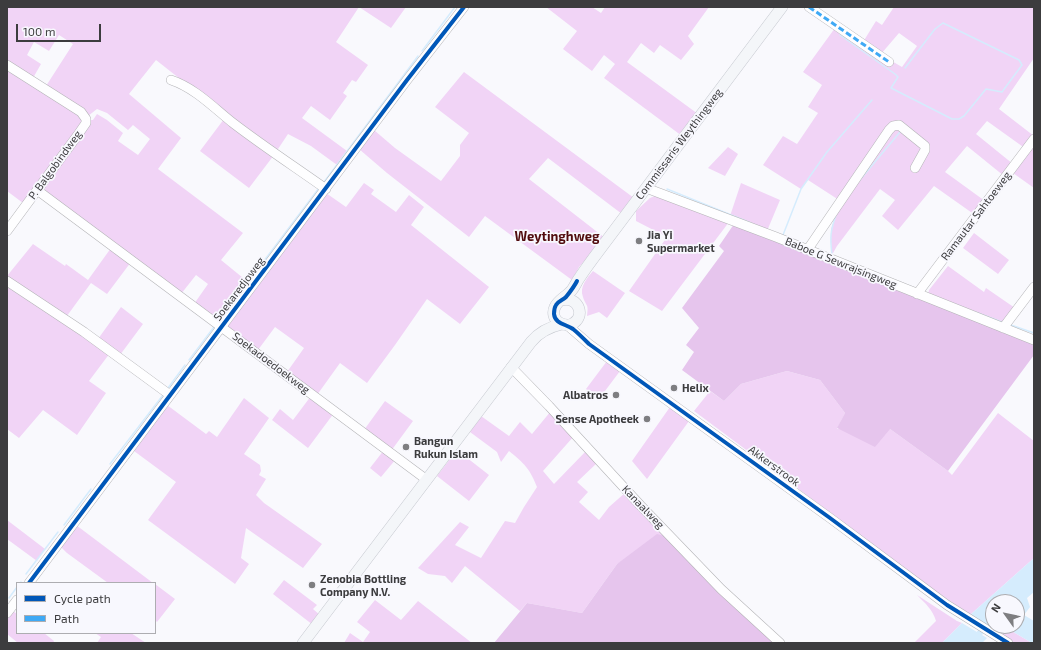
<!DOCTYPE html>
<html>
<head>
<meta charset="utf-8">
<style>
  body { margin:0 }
  #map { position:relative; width:1041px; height:650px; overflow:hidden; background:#f9f9fd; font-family:"Exo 2",sans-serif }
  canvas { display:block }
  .frame { position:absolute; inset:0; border:8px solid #3c3c3e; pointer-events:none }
  .legend { position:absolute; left:16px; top:582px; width:140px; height:52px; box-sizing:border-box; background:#f8f8fe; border:1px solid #adadb1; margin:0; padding:5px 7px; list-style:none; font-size:12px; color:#3c3c3e }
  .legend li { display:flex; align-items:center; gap:8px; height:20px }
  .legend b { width:20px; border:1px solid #adadb1 }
  .north { position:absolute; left:985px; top:594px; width:40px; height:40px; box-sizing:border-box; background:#f8f8fe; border:1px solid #adadb1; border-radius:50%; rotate:303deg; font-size:11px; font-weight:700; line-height:16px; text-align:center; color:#3c3c3e }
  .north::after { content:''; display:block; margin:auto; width:14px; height:18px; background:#7e7e81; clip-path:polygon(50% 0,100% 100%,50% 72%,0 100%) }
  .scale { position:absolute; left:16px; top:24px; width:85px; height:18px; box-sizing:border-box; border:2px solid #3c3c3e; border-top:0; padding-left:5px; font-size:12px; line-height:14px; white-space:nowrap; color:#3c3c3e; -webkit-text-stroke:3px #f8f8fe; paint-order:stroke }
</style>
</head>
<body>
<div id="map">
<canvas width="1041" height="650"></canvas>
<div class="frame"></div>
<ul class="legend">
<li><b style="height:5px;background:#0057b8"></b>Cycle path</li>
<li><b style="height:5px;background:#3fa9f5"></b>Path</li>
</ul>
<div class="north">N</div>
<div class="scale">100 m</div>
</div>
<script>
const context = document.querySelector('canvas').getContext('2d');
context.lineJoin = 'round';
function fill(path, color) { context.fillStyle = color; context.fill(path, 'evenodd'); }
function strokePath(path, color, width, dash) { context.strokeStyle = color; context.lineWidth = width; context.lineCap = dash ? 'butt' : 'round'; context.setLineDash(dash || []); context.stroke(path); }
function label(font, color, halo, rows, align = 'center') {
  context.font = font + ' "Exo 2",sans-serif'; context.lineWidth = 3.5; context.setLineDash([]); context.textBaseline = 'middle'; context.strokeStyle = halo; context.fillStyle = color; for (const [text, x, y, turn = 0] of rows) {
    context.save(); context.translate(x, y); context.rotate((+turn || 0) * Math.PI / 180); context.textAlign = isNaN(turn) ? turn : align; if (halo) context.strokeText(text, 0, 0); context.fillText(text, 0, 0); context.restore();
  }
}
const green = new Path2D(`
  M7,7H406L391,28L359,7L336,42L368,65L356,82L352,80L343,93L347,96L330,120L311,106L302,118L347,151L337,165L311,146L288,134L276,152L236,123L156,60L129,94L181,138L158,169L243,233L221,260L248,282L218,322L194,304L208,284L196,275L181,294L47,194L44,188L89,120H93L97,114L107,120L123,133L118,141L138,155L150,139L133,125L128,130L107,113L97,109L88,116L46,86L73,44L59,35L49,51L34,42L27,55L41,64L33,78L7,62Z
  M546,7H592L601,13L605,7H709L688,36L694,44L681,60L660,45L654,53L641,43L627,62L698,114L682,136L604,78L615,64L604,55L592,71L563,49L577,31Z
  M894,7H1034V58L999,109L1034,136L1026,149L987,121L976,134L1013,164L1004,176L967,146L945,172L985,201L975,215L934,186L898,230L882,216L895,200L880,189L837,246L832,255L831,242V229L840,205L842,202L808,180L801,189L763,165L783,136L797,144L818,113L808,107L822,85L803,72L835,28L902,67L917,46L899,33L881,54L863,42L876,21L882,25Z
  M7,69L79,113L82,122L23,203L7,191Z
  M464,72L634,198L622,214L548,158L529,179L605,238L579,267L572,280L485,216L469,237L387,173L359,149L374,130L395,148L441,181L460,156V145L469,133L435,107Z
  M224,119L274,155L249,188L200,151Z
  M1034,144V188L1013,173Z
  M728,147L738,154L725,176L708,168Z
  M364,183L374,190L371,194L396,212L409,195L424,207L411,225L489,287L460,324L427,299L395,345L367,383L340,363L317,395L287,372L304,348L275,327L258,350L228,328L227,325L326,193L346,207Z
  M741,183L780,200L767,231L730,216Z
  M657,195L729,222L662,311L629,291L667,237L636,221V211L650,198Z
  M974,233L1009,260L998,274L963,248Z
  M33,244L65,266L66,264L88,280L111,248L131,262L107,294L91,283L64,320L110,353L89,381L106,393L77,435L43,410L19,438L7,429V276Z
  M948,266L984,292L986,288L1015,308L1003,324L928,296L929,290Z
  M593,271L625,293L607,318L599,312L587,316C589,303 586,307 583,297C579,287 587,278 593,271Z
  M121,307L143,324L120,355L98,339Z
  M607,361L620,371L599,399L586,389Z
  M787,371L820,380L845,413L837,429H890L948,471L952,475L998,413L1034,441V558L970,615L934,590L694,411L710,391L724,401L741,384Z
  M311,396L334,413L308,448L272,420L280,409L293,420Z
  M244,398L269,418L244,454L260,465L261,471L259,475L266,479L256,495L264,503L322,544L303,568L246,528L241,558L249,564L235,584L148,520L176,482L134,451L167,405L206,434L209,431L217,437Z
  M385,401L413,421L391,451L364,430Z
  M670,407L689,421L647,479L632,461Z
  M551,411L574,436L543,471L554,484L587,450L598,462L577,482L588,492L579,502L599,520L609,507L626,492L669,537L617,564L582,613L527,603L520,611L465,566L452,583L445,576L428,574L418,568L460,522L469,527L455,545L481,558L505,521L515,523L524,507L537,487C530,469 524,463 509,451L501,462L497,452L470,432L481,416L509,436L520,422L532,434Z
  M384,450L396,459L381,477L370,468Z
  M457,450L489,475L469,501L437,476Z
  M7,520L45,549L37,561L7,539Z
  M76,525L153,583H108L67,553L60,546Z
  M284,580L317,605L313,609L320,615L313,625L273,594Z
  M155,584L175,599L157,622L155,620Z
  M917,595L957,621L962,623L942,643H914L936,621C933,610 925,603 917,595Z
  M375,600L401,620L418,601L472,643H344L350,633L363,642L370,632L357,622Z
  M13,611L17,614V633H44L54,641L53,643H18L7,634V619Z
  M1005,627L1032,643H1015L997,632Z
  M95,633H131L146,643H97L101,637Z`);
const forest = new Path2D(`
  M734,224L1034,344V355L948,471L890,429L875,447L837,428L845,413L820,380L787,371L741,384L724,401L682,370L694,352L686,345L699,328L682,308L724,251L719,246Z
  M657,534L669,537L777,643H494L527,603L582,613L617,564Z`);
const water = new Path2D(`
  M1034,558V592L1027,598L1030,607L1024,615L1034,621V643H1032L1005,627L997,632L970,615ZM993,602H1017V626H993Z
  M962,623L987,638L982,643H942Z`);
const stream = new Path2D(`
  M840,35L895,74L898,77L891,88L952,119H959L964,116L986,89L1002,92L1022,65L1019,60L943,23L935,29L905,68
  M422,51L455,7
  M859,181L900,132
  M324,182L418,56
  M667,189L751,223
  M783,235L801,189L827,152L872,100
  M832,255C830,238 830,232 836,215
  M248,282L319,188
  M975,312L1002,322
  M221,318L243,289
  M1011,325L1034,333
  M189,360L214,327
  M168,388L185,365
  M110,464L163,395
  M64,525L91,489
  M26,574L58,532
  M20,583L21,582
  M9,598L17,587`);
const canal = new Path2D(`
  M970,643L978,635L993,618`);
const minor = new Path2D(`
  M809,7L889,62
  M7,65L81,112L86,119V123L77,136L7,231
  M171,80C195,88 214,108 233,123C263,146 295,167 326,189
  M646,188L776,237L1034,340
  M37,190L427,480
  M808,249L889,130L893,126L899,125L925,146V150L915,168
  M7,281L84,332L170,395
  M917,294L1034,139
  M567,325L589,344L830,518L947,605L1008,643
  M1003,328L1034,287
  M511,367L549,406L641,506L721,589L780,643
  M29,583L407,80L464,7
  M7,613L17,600`);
const major = new Path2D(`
  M562,300C579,296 586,317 572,324C568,326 564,325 560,323C554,320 552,313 555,307C557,301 567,296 572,290C575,286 577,281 580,277C586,268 592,260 598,252L782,7
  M303,643L531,342C539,332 549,327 562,324`);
const quiet = new Path2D(`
  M809,7L889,62`);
const cycleway = new Path2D(`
  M577,281C574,287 570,292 566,297C563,300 558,301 556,305C554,308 554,311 554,314C555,324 566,324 573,329C578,333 584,339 589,344L830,518L947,605L1008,643
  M29,583L407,80L464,7`);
const markers = [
  [639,241,4,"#7e7e81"],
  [674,388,4,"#7e7e81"],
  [616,395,4,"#7e7e81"],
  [647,419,4,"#7e7e81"],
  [406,447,4,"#7e7e81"],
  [312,585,4,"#7e7e81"]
];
const streetNames = [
  ["Commissaris Weythingweg",679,144,-53],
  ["P. Balgobindweg",55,165,-54],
  ["Ramautar Sahtoeweg",976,216,-53],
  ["Baboe G Sewrajsingweg",841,263,22],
  ["Soekaredjoweg",239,289,-53],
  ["Soekadoedoekweg",271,363,37],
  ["Akkerstrook",774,466,36],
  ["Kanaalweg",643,507,46]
];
const poiNames = [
  ["Jia Yi",647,235],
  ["Supermarket",647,248],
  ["Helix",682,388],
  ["Albatros",608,395,"right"],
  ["Sense Apotheek",639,419,"right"],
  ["Bangun",414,441],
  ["Rukun Islam",414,454],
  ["Zenobia Bottling",320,579],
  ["Company N.V.",320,592]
];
const quarterNames = [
  ["Weytinghweg",557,237]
];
fill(green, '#f1d4f6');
fill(forest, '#e6c5ed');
fill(water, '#d5ecfd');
strokePath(stream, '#d5ecfd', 1.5);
strokePath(canal, '#d5ecfd', 6);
strokePath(minor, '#b4b4b7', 10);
strokePath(major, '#c5c8cf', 12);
strokePath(minor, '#fefeff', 9);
strokePath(major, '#f4f6f9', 11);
strokePath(quiet, '#3fa9f5', 3, [6, 3]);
strokePath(cycleway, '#0057b8', 4);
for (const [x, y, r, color] of markers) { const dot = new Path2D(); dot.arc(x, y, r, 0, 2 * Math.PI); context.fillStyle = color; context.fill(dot); strokePath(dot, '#f8f8fe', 1.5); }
label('11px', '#3c3c3e', '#f8f8fe', streetNames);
label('bold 11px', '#3c3c3e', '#f8f8fe', poiNames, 'left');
label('bold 13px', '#510c0e', '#f8f8fe', quarterNames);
</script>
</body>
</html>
